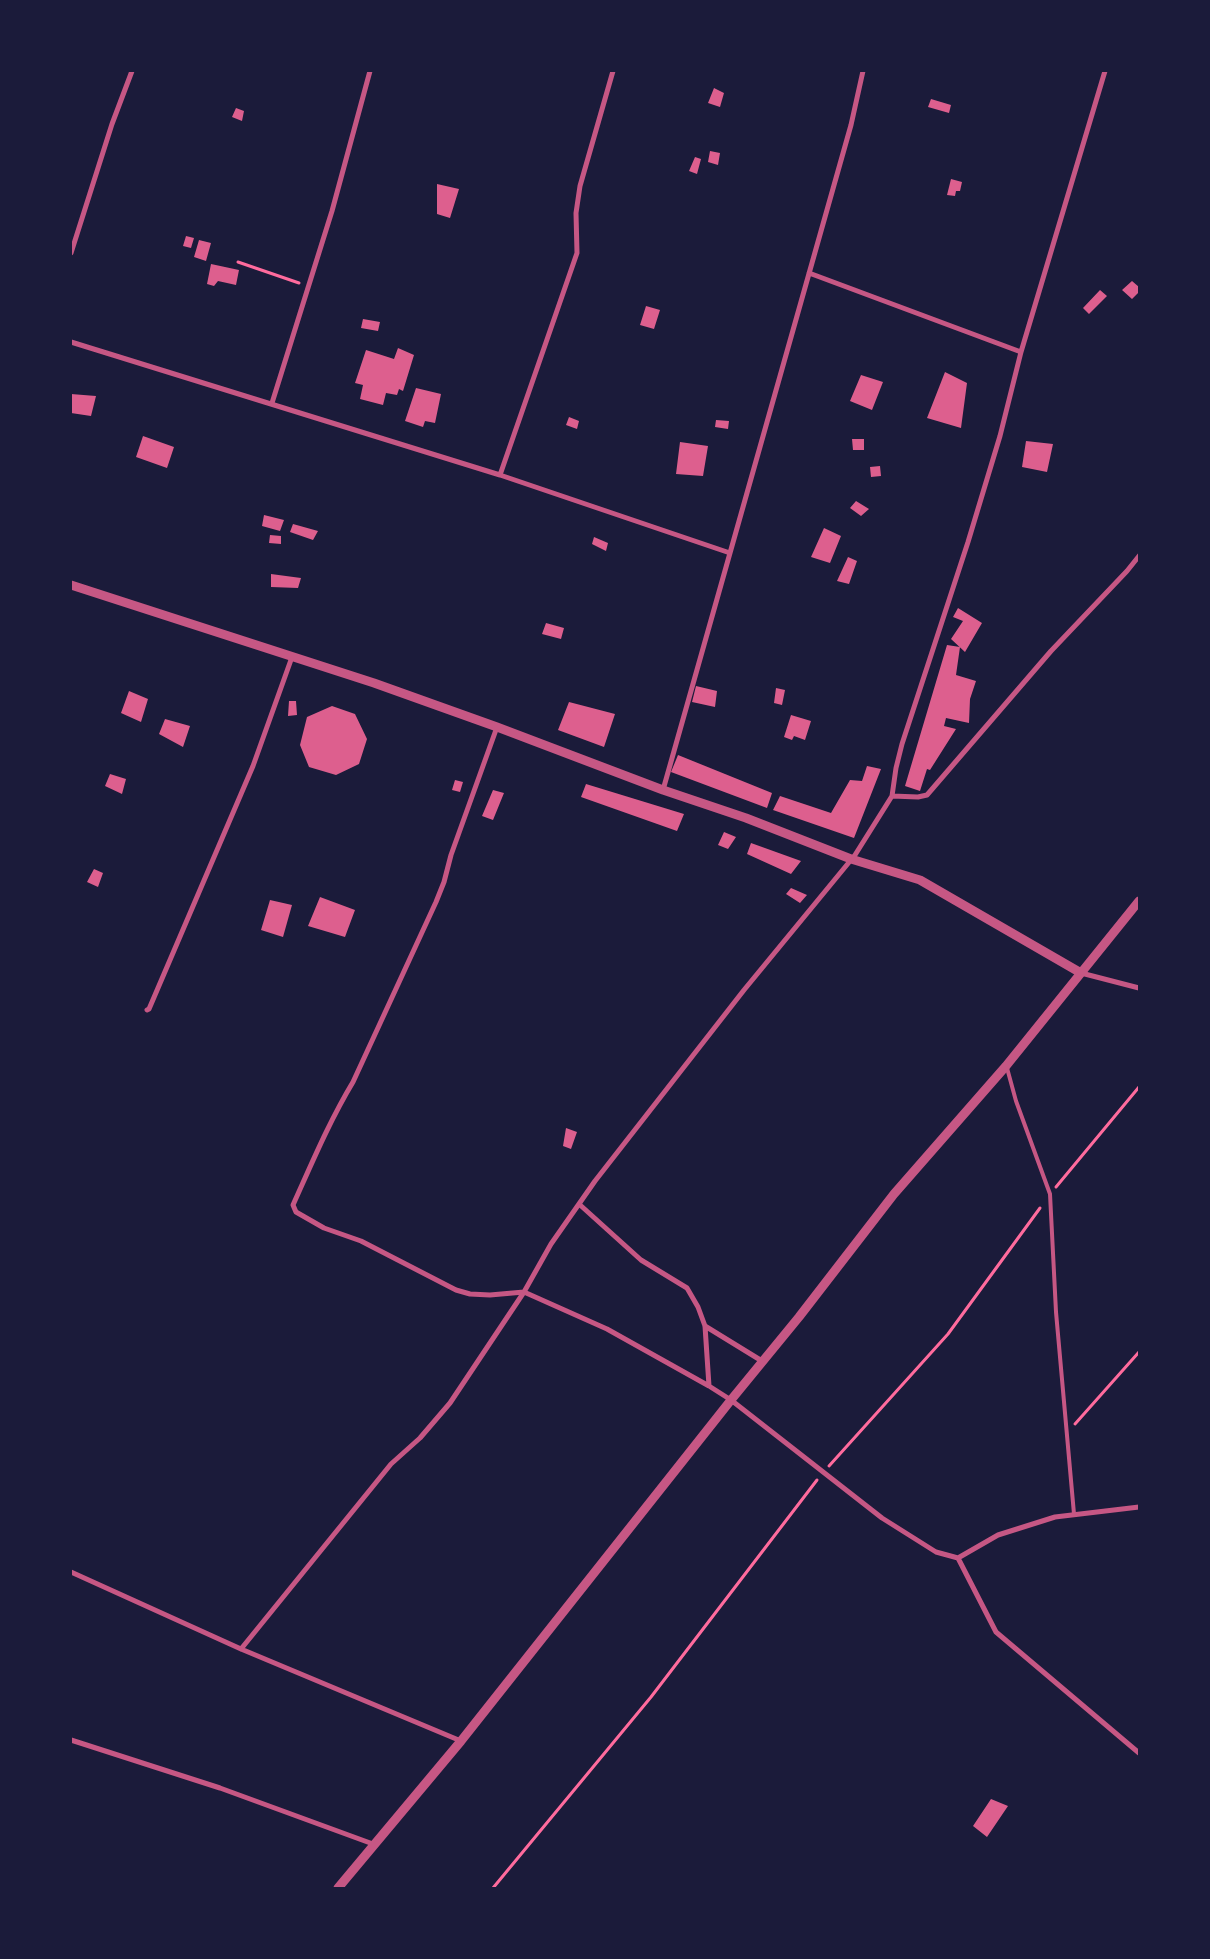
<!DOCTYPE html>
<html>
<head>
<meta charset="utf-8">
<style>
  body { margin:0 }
  #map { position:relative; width:1210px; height:1959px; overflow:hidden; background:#1b1b3a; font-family:"Public Sans",sans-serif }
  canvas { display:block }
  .frame { position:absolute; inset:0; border:72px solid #1b1b3a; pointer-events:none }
</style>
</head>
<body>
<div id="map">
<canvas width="1210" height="1959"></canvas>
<div class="frame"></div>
</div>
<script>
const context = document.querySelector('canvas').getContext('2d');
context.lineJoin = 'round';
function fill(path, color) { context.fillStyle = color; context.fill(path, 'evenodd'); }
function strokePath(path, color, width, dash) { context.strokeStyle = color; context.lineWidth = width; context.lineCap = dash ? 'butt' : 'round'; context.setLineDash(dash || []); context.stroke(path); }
const building = new Path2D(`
  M714,88L724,93L720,107L708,103Z
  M931,99L951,105L949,113L928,107Z
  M236,108L244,111L242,121L232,117Z
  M710,151L720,153L718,165L708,162Z
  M695,157L701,159L697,174L689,171Z
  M951,179L962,182L960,191H956L955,196L947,195Z
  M437,184L459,189L450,218L437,214Z
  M186,236L194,238L191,248L183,246Z
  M199,240L211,243L206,261L194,257Z
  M211,264L239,270L236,285L218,281L214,286L207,284Z
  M1132,281L1139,287V292L1132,299L1122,290Z
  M1100,290L1107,296L1089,314L1083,308Z
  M646,306L660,310L654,329L640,325Z
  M363,319L380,322L378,331L361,328Z
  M398,348L414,355L403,391L399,389L397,395L386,393L383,405L360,399L363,385L355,383L366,350L394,359Z
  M945,372L967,383L961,428L927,418Z
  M861,375L883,382L872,410L850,401Z
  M416,388L441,394L435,423L425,421L423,427L405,421Z
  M71,394L96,396L91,416L71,413Z
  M569,417L579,421L577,429L566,425Z
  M716,420L729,421L728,429L715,427Z
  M143,436L174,447L167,468L136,457Z
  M852,439H864V450H853Z
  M1026,441L1053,444L1047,472L1022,467Z
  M680,442L708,446L703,476L676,474Z
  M880,466L881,476L871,477L870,467Z
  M856,501L869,509L861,516L850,508Z
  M264,515L284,520L280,531L262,526Z
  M293,524L318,531L313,540L290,532Z
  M824,528L841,536L830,563L811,557Z
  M270,535L281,536V544L269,543Z
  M594,537L608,543L606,551L592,544Z
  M848,557L857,561L849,584L837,581Z
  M271,574L301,578L298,588L271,587Z
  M958,608L982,623L965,652L951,639L963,621L953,617Z
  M546,623L564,628L561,639L542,634Z
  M947,645L960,647L956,675L976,681L970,699L969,723L946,718L944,726L956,729L930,770L927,769L920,791L905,786Z
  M696,686L717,691L715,707L692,702Z
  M776,688L785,690L782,705L774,703Z
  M129,691L148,699L141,722L121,713Z
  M289,701H296L297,715L288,716Z
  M569,702L615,714L604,747L558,730Z
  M332,706L355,714L367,739L359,764L336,775L309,767L300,745L307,717Z
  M791,715L811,721L805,740L794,736L792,740L784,737Z
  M165,719L190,726L183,747L159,734Z
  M678,755L772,793L767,808L671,772Z
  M867,766L881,769L854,838L773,810L780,796L831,813L850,780L862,781Z
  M110,774L126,779L122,794L105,786Z
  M455,780L463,782L460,792L452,790Z
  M586,784L684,814L677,831L581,797Z
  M493,790L504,793L493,820L482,816Z
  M724,832L736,837L728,849L718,845Z
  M751,843L801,861L791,874L747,854Z
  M94,869L103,873L98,887L87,882Z
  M791,888L807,895L800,903L786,894Z
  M320,897L355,910L345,937L308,926Z
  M270,900L292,905L283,937L261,930Z
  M566,1128L577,1132L571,1149L563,1146Z
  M991,1799L1008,1806L987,1837L973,1826Z`);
const path = new Path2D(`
  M238,262L299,283
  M1056,1187L1139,1087
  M1075,1424L1139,1352
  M829,1466L948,1334L1040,1208
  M493,1888L651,1697L817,1480`);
const service = new Path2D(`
  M1007,1068L1016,1101L1050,1194L1056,1312L1074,1514`);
const minor = new Path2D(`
  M71,253L112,124L132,71
  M809,273L1021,352
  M71,342L500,475L730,553
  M272,403L332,211L370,71
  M500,475L577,253L576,213L580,186L613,71
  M497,727L451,855L444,882L436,902L353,1082C329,1122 312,1163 293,1205L296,1212L324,1228L361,1241L456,1290L470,1294L490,1295L524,1292L607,1329L709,1386L731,1400L882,1518L936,1552L958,1558
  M663,790L851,125L863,71
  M892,796L896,768L902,744L968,542L1000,436L1021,352L1105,71
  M1081,973L1139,988
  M147,1010L149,1009L253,766L292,657
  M579,1204L641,1260L687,1288L698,1307L705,1326L709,1386
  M705,1326L762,1361
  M958,1558L996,1632L1139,1753
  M958,1558L998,1535L1055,1517L1139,1507
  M71,1572L241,1649L461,1741
  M241,1649L391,1464L420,1438L450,1403L524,1292L551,1244L595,1181L744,990L855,855L892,796L918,797L927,795L1051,651L1127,571L1139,556
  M71,1740L220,1788L373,1844`);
const tertiary = new Path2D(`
  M71,585L374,683L497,727L663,790L746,818L851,859L920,880L1081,973
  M338,1888L461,1741L731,1400L799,1317L894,1194L1006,1066L1139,901`);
fill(building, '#dd5f8e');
strokePath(path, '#ff6b9d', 3);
strokePath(service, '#c65784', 4);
strokePath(minor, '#c65784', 5);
strokePath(tertiary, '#c65784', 9);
</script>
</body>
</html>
